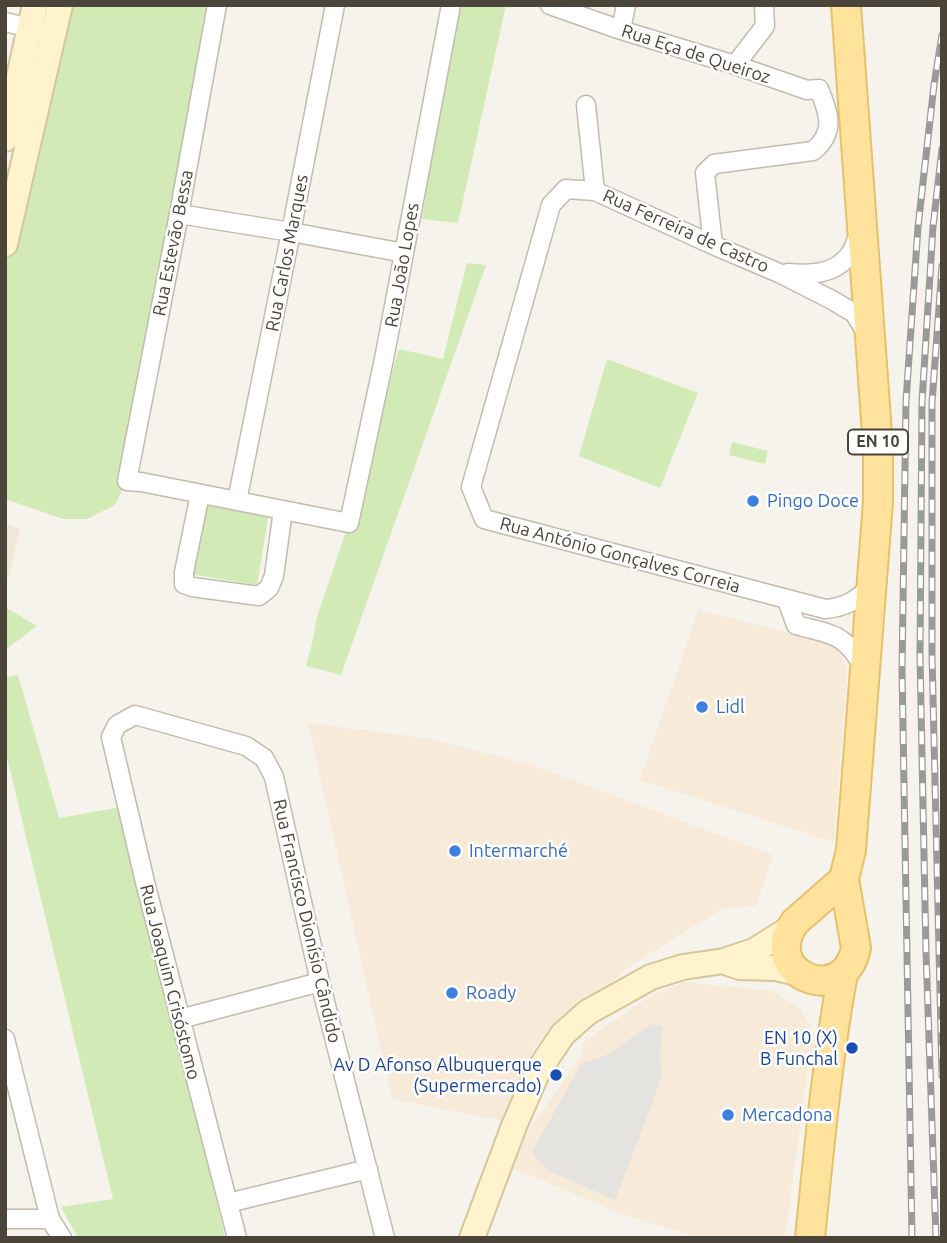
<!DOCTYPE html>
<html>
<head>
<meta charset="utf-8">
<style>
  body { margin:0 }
  #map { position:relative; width:947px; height:1243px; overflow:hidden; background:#f6f3ec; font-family:Ubuntu,sans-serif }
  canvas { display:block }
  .frame { position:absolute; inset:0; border:7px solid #4b4439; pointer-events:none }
</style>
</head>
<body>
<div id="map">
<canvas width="947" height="1243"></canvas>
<div class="frame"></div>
</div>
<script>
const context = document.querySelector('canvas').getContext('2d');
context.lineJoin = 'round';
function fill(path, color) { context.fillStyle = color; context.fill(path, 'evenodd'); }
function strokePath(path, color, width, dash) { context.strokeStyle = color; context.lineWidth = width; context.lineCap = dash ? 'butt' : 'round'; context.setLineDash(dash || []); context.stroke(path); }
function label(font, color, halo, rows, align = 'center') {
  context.font = font + ' Ubuntu,sans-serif'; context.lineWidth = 5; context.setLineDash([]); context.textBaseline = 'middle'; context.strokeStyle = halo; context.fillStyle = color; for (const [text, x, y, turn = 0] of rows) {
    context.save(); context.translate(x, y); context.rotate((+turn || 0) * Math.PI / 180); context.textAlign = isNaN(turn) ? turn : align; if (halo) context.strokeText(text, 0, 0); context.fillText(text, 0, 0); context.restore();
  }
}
const commercial = new Path2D(`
  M698,610L821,641L839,647L847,671L834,842L640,780Z
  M308,723L426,738L532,765L773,855L756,906L722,909L633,964L534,1047L503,1121L392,1099Z
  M683,982L773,991L801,1009L816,1038L808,1067L785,1238H701L624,1215L508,1166L528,1131L580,1058L584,1041L649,997Z`);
const education = new Path2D(`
  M5,524L20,529L6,588H5Z`);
const green = new Path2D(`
  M60,5H220L127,481L115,505L87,519H63L5,499V244Z
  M454,5H506L458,223L422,219Z
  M467,263L486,265L341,675L306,666L312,644L317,617L349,523L399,349L443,359Z
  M607,359L698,393L660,488L579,456Z
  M732,442L768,451L765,464L729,455Z
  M202,502L269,513L257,585L190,574Z
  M5,607L37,626L5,650Z
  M18,675L59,818L127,806L225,1238H78L61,1207L113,1199L5,749V677Z`);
const parking = new Path2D(`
  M652,1024L663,1026L660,1052L661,1077L654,1099L615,1200L547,1170L532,1152L581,1064L606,1055Z`);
const street = new Path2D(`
  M217,5L179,214L127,481L141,482L349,523L384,359L451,5
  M550,5L621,30L735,65L807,90L819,89C829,114 836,132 813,151L714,164L705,173L713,245
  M5,22L39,30
  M621,30L626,5
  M735,65L765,26L764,5
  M586,105L595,191L713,245L779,273L832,300L854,313L868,335
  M595,191L566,189L551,205L471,487L484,519L825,609C845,608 858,599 873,585
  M179,214L291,232L404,253
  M788,273C810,275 835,275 850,254C854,248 856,240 860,234
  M200,494L184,572V584L192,587L259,596L269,588L274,576L283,510
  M237,501L291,232L335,5
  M787,600L796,625C832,635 844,632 864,668
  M180,1019L320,982
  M5,1039L50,1219L62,1238
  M228,1203L368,1169
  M5,1219H50
  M237,1238L145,882L111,737L117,725L135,715L246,746L264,758L274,777L320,982L385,1238`);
const secondary = new Path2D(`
  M5,139L35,5
  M5,244L60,5
  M728,963L740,967L776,968L798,973
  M472,1238L514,1126L538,1071L563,1034L588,1012L651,977L683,967L724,961L754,951L789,929`);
const primary = new Path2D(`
  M844,879L795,922C758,973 843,1010 856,948L844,879L851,850L878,502V449L874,392L846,5
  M810,1238C819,1150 827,1060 843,973`);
const rail = new Path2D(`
  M942,266L932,403V654L942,1076
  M912,1238L902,671L906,401L918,227L934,85L942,35
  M936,1238L926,952L920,657L922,402L933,227L942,149`);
const markers = [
  [753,501,7,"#3f7fe0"],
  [702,707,7,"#3f7fe0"],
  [455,851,7,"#3f7fe0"],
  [452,993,7,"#3f7fe0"],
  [852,1048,7,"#1a4fb4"],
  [556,1075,7,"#1a4fb4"],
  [728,1115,7,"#3f7fe0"]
];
const shields = [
  [878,442,60]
];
const shieldNames = [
  ["EN 10",878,442]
];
const streetNames = [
  ["Rua Eça de Queiroz",696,54,18],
  ["Rua Ferreira de Castro",686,231,24],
  ["Rua Estevão Bessa",173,243,-79],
  ["Rua Carlos Marques",287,253,-79],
  ["Rua João Lopes",402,265,-80],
  ["Rua António Gonçalves Correia",620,555,15],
  ["Rua Francisco Dionísio Cândido",307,921,77],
  ["Rua Joaquim Crisóstomo",170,982,76]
];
const shopNames = [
  ["Pingo Doce",767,501],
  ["Lidl",716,707],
  ["Intermarché",469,851],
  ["Roady",466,993],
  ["Mercadona",742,1115]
];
const transitNames = [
  ["EN 10 (X)",838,1038],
  ["B Funchal",838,1059],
  ["Av D Afonso Albuquerque",542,1065],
  ["(Supermercado)",542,1086]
];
fill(commercial, '#f7ead8');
fill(education, '#efe8d6');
fill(green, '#d2eab5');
fill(parking, '#e5e3e0');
strokePath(street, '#c2bbae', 21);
strokePath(secondary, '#d6c79b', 28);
strokePath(primary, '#e6c16a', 32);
strokePath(street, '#fff', 18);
strokePath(secondary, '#fff3cd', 24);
strokePath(primary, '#ffe39c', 28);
strokePath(rail, '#9a9a9a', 7);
strokePath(rail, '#fff', 4.5, [13]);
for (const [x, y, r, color] of markers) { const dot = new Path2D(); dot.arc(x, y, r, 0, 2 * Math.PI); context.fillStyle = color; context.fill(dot); strokePath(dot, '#fff', 2.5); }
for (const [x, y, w] of shields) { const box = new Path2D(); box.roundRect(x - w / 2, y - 12.5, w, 25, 5); context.fillStyle = '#fff'; context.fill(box); strokePath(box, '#4b4439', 2); }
label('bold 16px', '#4b4439', null, shieldNames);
label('18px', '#4b4439', '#fff', streetNames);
label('18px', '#366cbe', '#fff', shopNames, 'left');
label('18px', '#164399', '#fff', transitNames, 'right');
</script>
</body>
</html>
